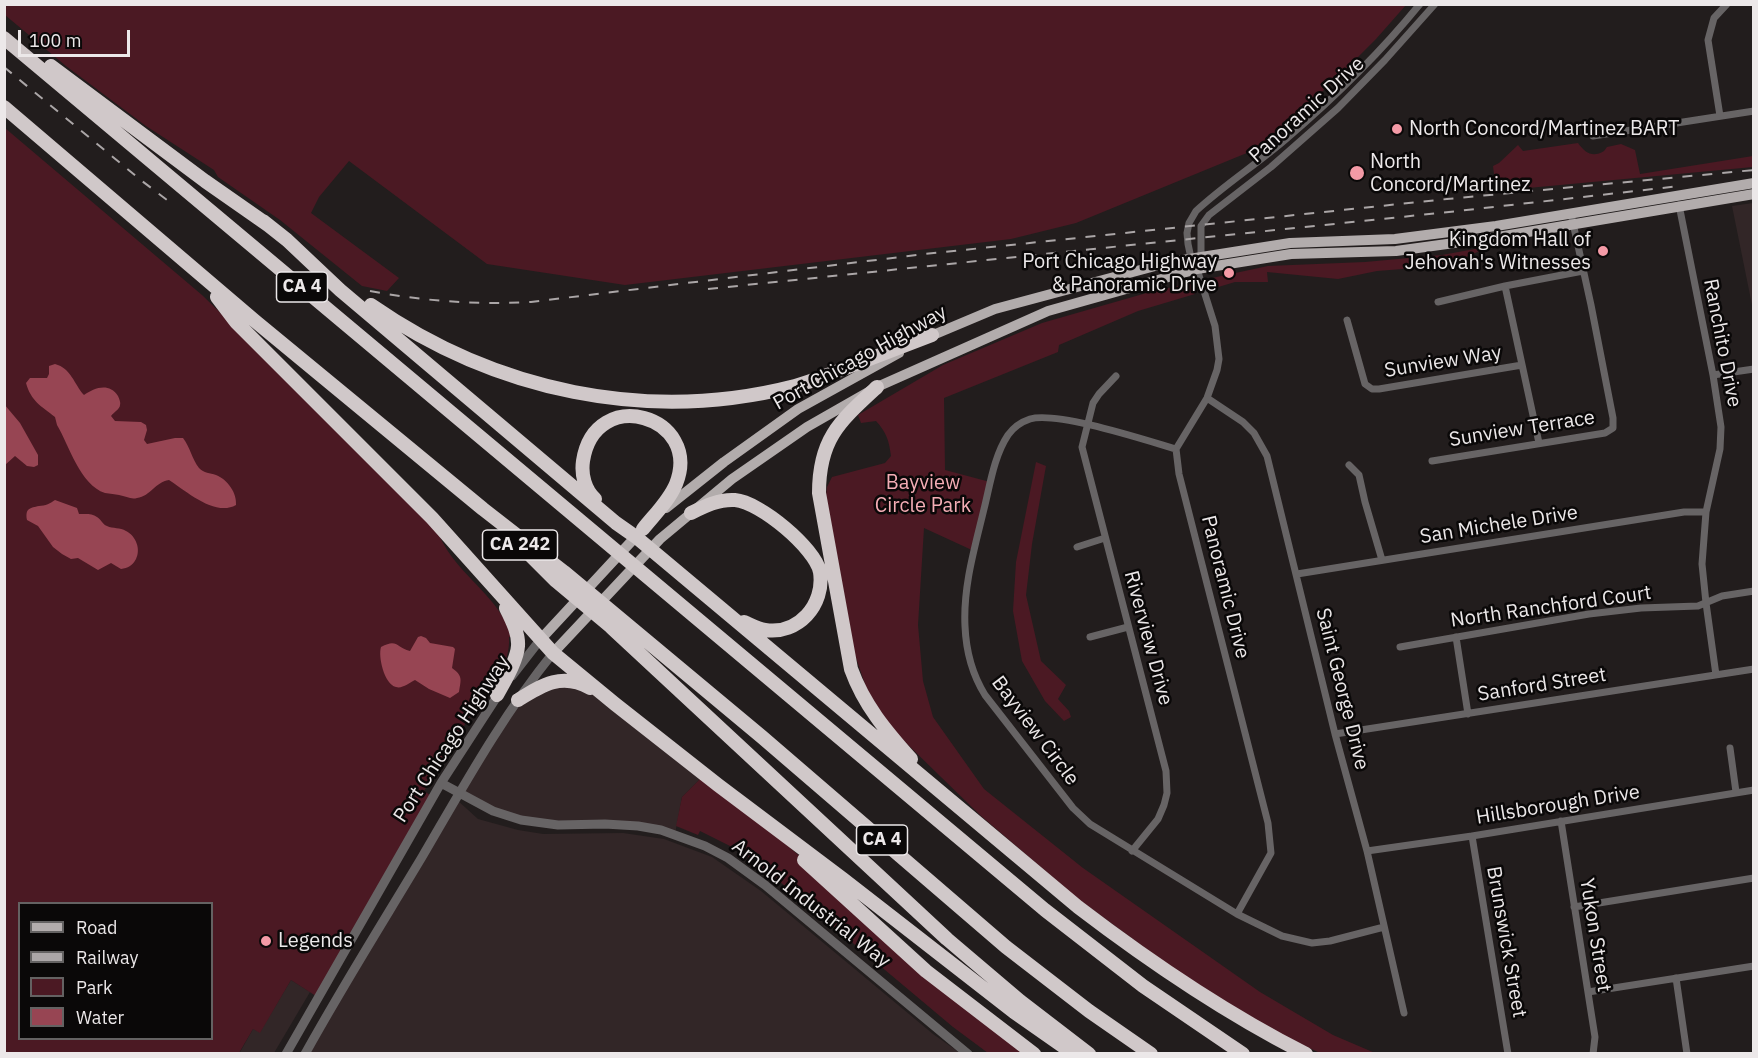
<!DOCTYPE html>
<html>
<head>
<meta charset="utf-8">
<style>
  body { margin:0 }
  #map { position:relative; width:1758px; height:1058px; overflow:hidden; background:#221d1d; font-family:"IBM Plex Sans",sans-serif }
  canvas { display:block }
  .frame { position:absolute; inset:0; border:6px solid #ece8e9; pointer-events:none }
  .legend { position:absolute; left:18px; top:902px; width:195px; height:138px; box-sizing:border-box; background:#0a0808; border:2px solid #646262; margin:0; padding:8px 10px; list-style:none; font-size:18px; color:#ece8e9 }
  .legend li { display:flex; align-items:center; gap:12px; height:30px }
  .legend b { width:30px; border:2px solid #646262 }
  .scale { position:absolute; left:18px; top:30px; width:112px; height:27px; box-sizing:border-box; border:3px solid #ece8e9; border-top:0; padding-left:8px; font-size:18px; line-height:21px; white-space:nowrap; color:#ece8e9; -webkit-text-stroke:4px #0a0808; paint-order:stroke }
</style>
</head>
<body>
<div id="map">
<canvas width="1758" height="1058"></canvas>
<div class="frame"></div>
<ul class="legend">
<li><b style="height:8px;background:#b2acac"></b>Road</li>
<li><b style="height:8px;background:#aba6a7"></b>Railway</li>
<li><b style="height:16px;background:#4b1923"></b>Park</li>
<li><b style="height:16px;background:#974553"></b>Water</li>
</ul>
<div class="scale">100 m</div>
</div>
<script>
const context = document.querySelector('canvas').getContext('2d');
context.lineJoin = 'round';
function fill(path, color) { context.fillStyle = color; context.fill(path, 'evenodd'); }
function strokePath(path, color, width, dash) { context.strokeStyle = color; context.lineWidth = width; context.lineCap = dash ? 'butt' : 'round'; context.setLineDash(dash || []); context.stroke(path); }
function label(font, color, halo, rows, align = 'center') {
  context.font = font + ' "IBM Plex Sans",sans-serif'; context.lineWidth = 5; context.setLineDash([]); context.textBaseline = 'middle'; context.strokeStyle = halo; context.fillStyle = color; for (const [text, x, y, turn = 0] of rows) {
    context.save(); context.translate(x, y); context.rotate((+turn || 0) * Math.PI / 180); context.textAlign = isNaN(turn) ? turn : align; if (halo) context.strokeText(text, 0, 0); context.fillText(text, 0, 0); context.restore();
  }
}
const built = new Path2D(`
  M1753,203L1754,305H1752L1732,206Z
  M576,682L705,774L682,797L675,834L661,830L521,820L459,793L518,700Z
  M456,799L478,819L518,830L543,834L623,833L664,839L712,857L761,891L933,1034L960,1053L305,1054Z
  M291,980L310,992L274,1053L239,1054L253,1029L260,1032Z`);
const green = new Path2D(`
  M4,5L5,4L1406,5L1376,39L1333,82L1259,148L1076,223L1011,239L625,285L487,264L349,161L319,197L311,213L399,278L387,291L362,286L280,220L218,177L214,170L146,126L66,66L5,15Z
  M5,128L202,295L235,327L435,528C440,537 445,548 452,557C471,583 503,604 511,637H509C511,667 488,687 473,711C460,732 447,754 435,775H434L424,791L433,797L319,998L291,980L260,1033L253,1029L239,1053H5ZM20,904H212V1038H20Z
  M1578,143C1585,153 1593,158 1604,151L1607,147L1621,144L1635,150L1640,174L1753,156V167L1496,191L1493,166L1499,163L1518,145L1523,151Z
  M1491,246L1466,257L1428,267L1377,271L1338,279L1267,272L1268,282H1235L1215,288L1212,278L1268,266L1365,262L1442,255Z
  M1191,283L1195,294L1138,311L1059,345L1058,352L944,398L945,470L990,482L974,551L924,528L918,625L923,681L933,717L984,789L1083,868L1260,992L1333,1035L1375,1053H1320L1282,1035L1190,981L1077,898L981,816L902,739L888,724L867,690L855,655L826,495L827,487L832,477L885,463L891,456C889,441 887,433 876,421L861,423L858,415L943,365L1042,323L1150,292Z
  M1036,462L1046,466L1032,544L1026,595L1041,661L1066,685L1058,699L1069,711L1071,717L1064,721L1045,701L1022,661L1013,611L1016,562Z
  M705,774L848,898L1034,1053H988L953,1027L767,871L736,849L700,831L698,835L676,826L682,797Z`);
const water = new Path2D(`
  M55,364C71,368 74,384 84,395C94,388 109,382 118,396C119,398 121,403 120,405C120,409 114,412 111,416L115,421L141,422L146,425L147,430L144,440L147,444L175,438H183C190,447 192,459 199,468C204,473 210,473 216,475C228,480 237,493 236,505C215,517 186,491 169,480C155,482 151,496 137,498C131,500 126,496 119,495C115,494 110,494 105,493C80,485 69,445 57,425L55,417C41,406 31,401 26,383L30,378H47L49,374V366Z
  M4,404L20,423L38,455V465L34,467L27,466L15,456L5,465Z
  M55,500L77,508L79,514C85,514 92,513 97,517C102,520 102,524 107,526C113,529 120,527 126,531C136,536 141,549 136,559C132,566 128,568 121,569L111,563L98,570L78,558L71,559L62,554L53,547L38,526L27,520C25,508 30,508 39,506C45,506 51,503 55,500Z
  M421,636L426,638L430,643L453,647L455,649L452,668C463,676 461,679 459,692L450,698L429,689L415,680C409,683 402,689 396,687C384,684 378,656 381,647C397,638 396,647 410,651L418,637Z`);
const minor = new Path2D(`
  M1720,116L1708,40L1714,18L1727,4
  M1593,136L1754,111
  M1679,205L1713,375L1721,427L1720,449L1706,512L1702,564L1706,603L1716,675
  M1201,258V226L1209,215L1271,167L1338,108L1385,60L1435,4
  M1505,286L1539,443
  M1438,302L1505,286L1583,271
  M1347,320L1365,384L1372,389H1379L1522,365
  M1713,375L1754,369
  M1116,376L1099,394L1093,403L1082,447L1166,771L1167,793L1164,805L1158,819L1132,851
  M1207,398L1243,422L1254,433L1267,456L1335,734L1367,851L1404,1013
  M1176,449C1145,440 1057,411 1030,419C1021,422 1013,428 1008,435C994,456 990,485 984,509C975,547 963,586 965,626C966,651 972,674 985,695L1073,808L1090,824L1237,914L1282,936L1312,943L1330,941L1384,927
  M1432,461L1605,433L1613,428V418L1591,305L1571,214
  M1349,465L1359,475L1365,502L1382,560
  M1077,547L1105,538
  M1297,574L1684,512H1706
  M1090,637L1128,627
  M1456,637L1468,714
  M1400,647L1589,614L1641,608L1698,606L1722,596L1754,591
  M1335,734L1754,669
  M1730,748L1736,792
  M1561,821L1595,1037L1593,1054
  M1472,836L1508,1054
  M1367,851L1472,836L1754,790
  M1574,907L1754,878
  M1237,914L1271,853L1268,823L1179,474L1176,449L1207,398L1217,370L1219,359L1215,326L1197,269L1191,258L1188,244L1187,233L1189,223L1196,211C1224,185 1257,164 1286,139C1334,98 1380,53 1420,4
  M1676,978L1687,1054
  M1588,992L1754,966`);
const tertiary = new Path2D(`
  M512,676L540,640
  M441,783L493,811L521,820L558,825L605,824L638,826L661,830L705,846L728,858L765,885L968,1054
  M286,1054L441,783L500,692
  M305,1054C342,987 383,922 422,857C463,787 502,716 553,653`);
const primary = new Path2D(`
  M926,338L995,309L1170,262L1290,243L1395,239L1496,226L1754,183
  M666,508L724,462L798,409L899,353
  M540,640L641,531
  M553,653L660,539L732,479L807,427L877,387L1048,311L1197,269L1291,254L1396,251L1498,237L1754,194`);
const motorway = new Path2D(`
  M4,38L1045,910L1143,986L1243,1054
  M51,66L205,181L268,225
  M4,107L255,321L483,509L564,572L762,737L1006,947L1089,1011L1151,1054
  M263,221L287,240L340,290L616,523L636,537L1078,907C1150,962 1225,1013 1306,1054
  M217,297L236,322L432,518L553,653L615,704L718,785L843,879L1014,1012L1074,1054
  M371,305C495,391 647,424 795,386C810,382 824,376 838,371C869,359 900,347 932,335
  M877,387C839,422 819,439 819,493L851,669C864,705 886,731 911,759
  M595,499C585,490 581,475 583,461C595,384 703,416 676,484C669,501 654,515 643,529
  M691,513C705,506 719,499 735,500C760,502 815,548 820,572C825,605 798,635 765,630C758,629 751,625 744,622
  M529,554L556,581L611,627L947,939L1020,1001L1089,1054
  M497,695C504,682 517,661 518,646C519,633 511,619 506,608
  M518,700C542,685 562,672 590,688
  M804,860L926,971L1034,1054`);
const rail = new Path2D(`
  M4,67L142,181L171,203
  M708,289L1449,212L1680,186
  M370,291C423,301 476,305 531,302L925,254L1447,199L1754,170`);
const markers = [
  [1397,129,6,"#f49aa6"],
  [1357,173,8,"#f49aa6"],
  [1603,251,6,"#f49aa6"],
  [1229,273,6,"#f49aa6"],
  [266,941,6,"#f49aa6"]
];
const shields = [
  [302,287,51],
  [520,545,75],
  [882,840,51]
];
const shieldNames = [
  ["CA 4",302,287],
  ["CA 242",520,545],
  ["CA 4",882,840]
];
const streetNames = [
  ["Panoramic Drive",1307,110,-42],
  ["Ranchito Drive",1722,343,79],
  ["Port Chicago Highway",860,358,-29],
  ["Sunview Way",1443,362,-9],
  ["Sunview Terrace",1522,429,-9],
  ["San Michele Drive",1499,525,-9],
  ["Panoramic Drive",1225,587,76],
  ["North Ranchford Court",1551,607,-8],
  ["Riverview Drive",1148,638,75],
  ["Sanford Street",1542,685,-9],
  ["Saint George Drive",1342,689,76],
  ["Bayview Circle",1035,731,53],
  ["Port Chicago Highway",452,739,-57],
  ["Hillsborough Drive",1558,805,-9],
  ["Arnold Industrial Way",811,904,38],
  ["Yukon Street",1595,935,81],
  ["Brunswick Street",1506,942,80]
];
const poiNames = [
  ["North Concord/Martinez BART",1409,129],
  ["North",1370,162],
  ["Concord/Martinez",1370,185],
  ["Kingdom Hall of",1591,240,"right"],
  ["Jehovah's Witnesses",1591,263,"right"],
  ["Port Chicago Highway",1217,262,"right"],
  ["& Panoramic Drive",1217,285,"right"],
  ["Legends",278,941]
];
const parkNames = [
  ["Bayview",923,483],
  ["Circle Park",923,506]
];
fill(built, '#322627');
fill(green, '#4b1923');
fill(water, '#974553');
strokePath(minor, '#676465', 7);
strokePath(tertiary, '#676465', 9);
strokePath(primary, '#b2acac', 10);
strokePath(motorway, '#d0c8c9', 14);
strokePath(rail, '#aba6a7', 2, [10, 10]);
for (const [x, y, r, color] of markers) { const dot = new Path2D(); dot.arc(x, y, r, 0, 2 * Math.PI); context.fillStyle = color; context.fill(dot); strokePath(dot, '#0a0808', 2); }
for (const [x, y, w] of shields) { const box = new Path2D(); box.roundRect(x - w / 2, y - 15, w, 30, 4.5); context.fillStyle = '#0a0808'; context.fill(box); strokePath(box, '#ece8e9', 1.5); }
label('bold 18px', '#ece8e9', null, shieldNames);
label('20px', '#ece8e9', '#0a0808', streetNames);
label('20px', '#ece8e9', '#0a0808', poiNames, 'left');
label('20px', '#f4adb5', '#0a0808', parkNames);
</script>
</body>
</html>
